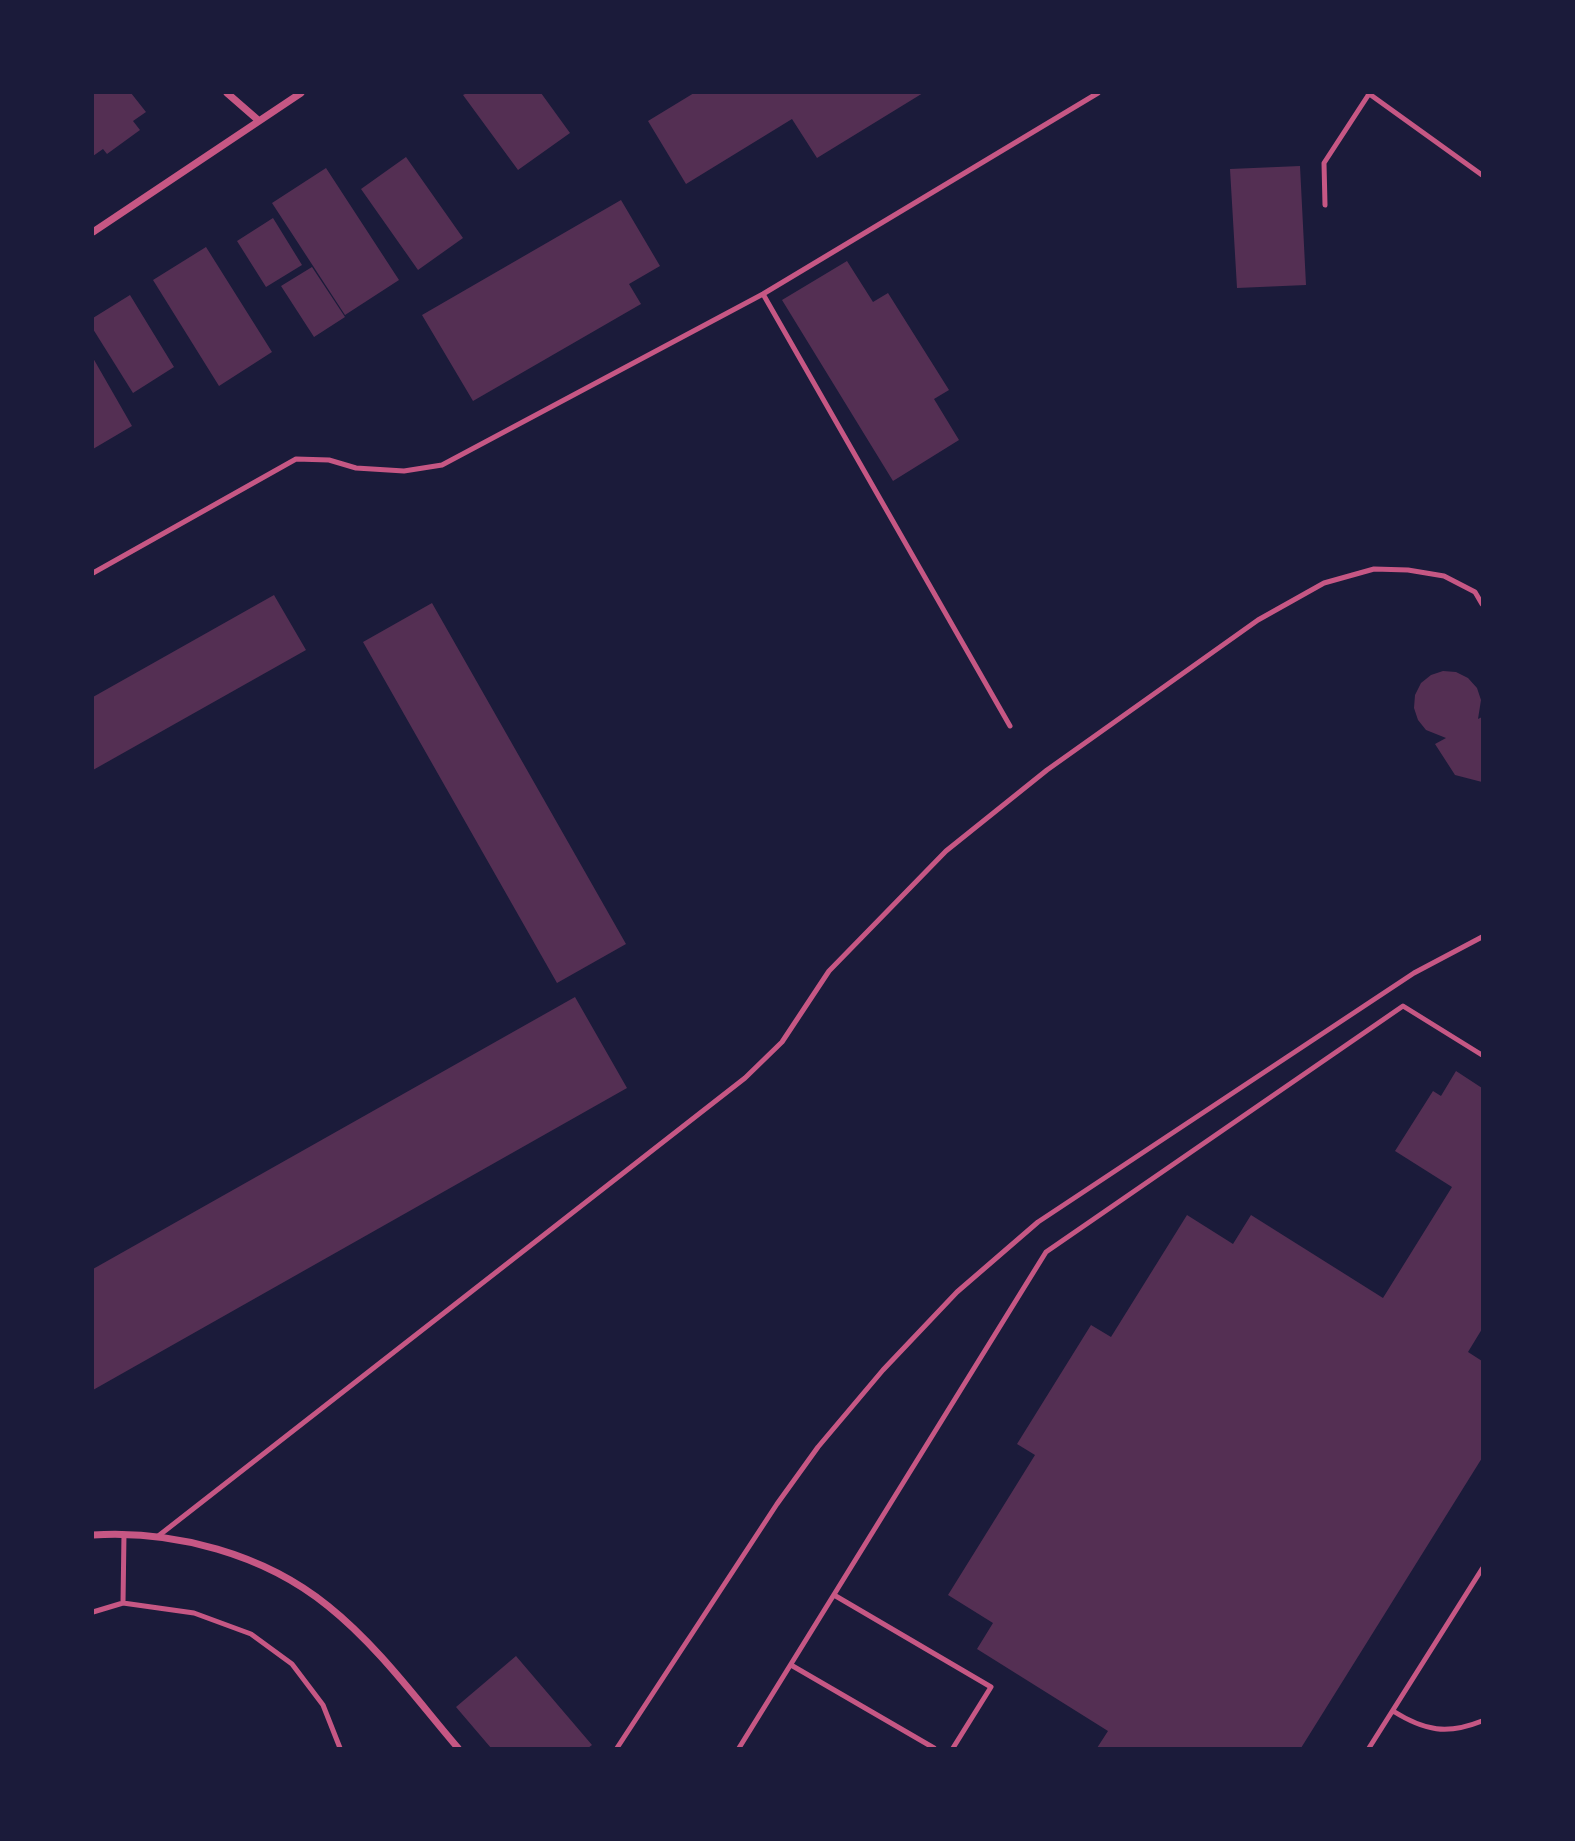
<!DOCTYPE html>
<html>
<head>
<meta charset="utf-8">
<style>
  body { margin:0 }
  #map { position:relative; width:1575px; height:1841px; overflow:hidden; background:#1b1b3a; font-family:"Golos Text",sans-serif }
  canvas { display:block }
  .frame { position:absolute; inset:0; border:94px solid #1b1b3a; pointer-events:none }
</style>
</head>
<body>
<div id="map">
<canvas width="1575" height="1841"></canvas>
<div class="frame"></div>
</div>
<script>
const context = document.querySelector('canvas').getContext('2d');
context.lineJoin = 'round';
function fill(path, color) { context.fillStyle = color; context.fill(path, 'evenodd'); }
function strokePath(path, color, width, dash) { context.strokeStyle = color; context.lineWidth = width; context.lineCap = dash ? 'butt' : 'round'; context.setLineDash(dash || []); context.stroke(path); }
const building = new Path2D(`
  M93,93H131L146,112L133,121L140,130L107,154L103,149L93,156Z
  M467,93H541L570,133L518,170L463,95Z
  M694,93H923L817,158L792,119L686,184L648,121Z
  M406,157L463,238L418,270L361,189Z
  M1300,166L1306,285L1237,288L1230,169Z
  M326,168L399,280L345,315L272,203Z
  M621,200L660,266L629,284L641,304L473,401L422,315Z
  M273,218L302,265L266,287L237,241Z
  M206,247L272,352L219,386L153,280Z
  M847,261L873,302L888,293L949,390L934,399L959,440L893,481L782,300Z
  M312,267L345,317L314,337L281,286Z
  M130,295L174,367L133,393L93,329V318Z
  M93,358L132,426L93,449Z
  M274,595L306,650L93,770V697Z
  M432,603L626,944L557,983L363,642Z
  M1443,671L1456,672L1468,678L1477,688L1481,700L1478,719L1482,717V782L1455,775L1435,744L1446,738L1426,730L1418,720L1414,708L1415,695L1421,683L1431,675Z
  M575,997L627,1088L93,1390V1269Z
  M1456,1071L1482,1088V1329L1468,1352L1482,1361V1458L1301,1748H1097L1108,1731L977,1649L993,1623L948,1595L1035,1455L1017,1444L1091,1325L1111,1337L1187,1215L1233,1244L1251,1215L1383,1298L1452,1187L1395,1151L1433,1091L1441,1096Z
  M516,1656L592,1745L588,1748H491L456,1707Z`);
const service = new Path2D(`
  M1368,93L1482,175
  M1325,205L1324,163L1369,94
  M763,294L1010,726
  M93,573L296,459L329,460L356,468L404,471L442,465L763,294L1098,93
  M157,1537L745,1078L782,1042L829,971L946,851L1047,770L1258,620L1324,583L1374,569L1408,570L1444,576L1475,592L1482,604
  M834,1595L991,1687L953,1748
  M123,1603L194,1613L251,1634L292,1664L323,1705L340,1748
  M93,1612L123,1603L124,1534
  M791,1665L934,1748
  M1393,1711C1425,1731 1447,1735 1482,1721
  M617,1748L777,1504L818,1447L883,1370L957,1292L1038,1222L1414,973L1482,937
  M739,1748L1046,1252L1403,1006L1482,1055
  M1369,1748L1482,1569`);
const minor = new Path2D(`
  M227,93L258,120
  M93,232L301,93
  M93,1535C175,1530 264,1554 328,1606C378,1646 417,1700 458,1748`);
fill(building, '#542f53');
strokePath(service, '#c65784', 5);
strokePath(minor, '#c65784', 7);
</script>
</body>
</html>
